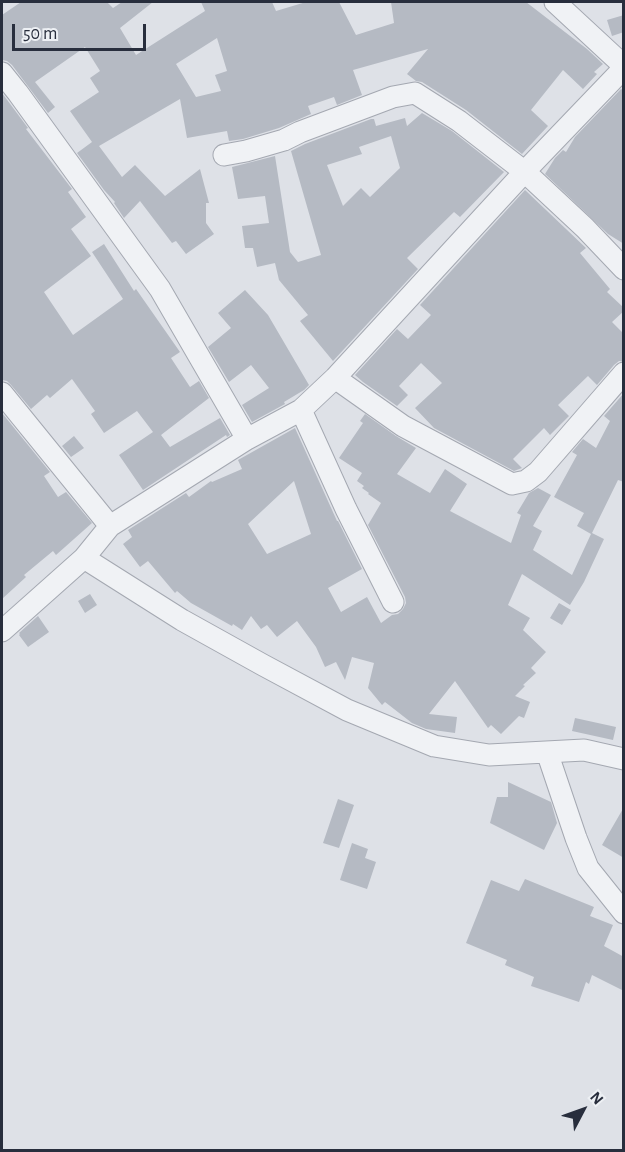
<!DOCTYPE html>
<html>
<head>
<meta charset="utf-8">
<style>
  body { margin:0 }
  #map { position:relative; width:625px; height:1152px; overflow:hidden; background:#dee1e7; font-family:"Alegreya Sans",sans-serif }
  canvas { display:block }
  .frame { position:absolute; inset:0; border:3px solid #282e3d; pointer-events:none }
  .north { position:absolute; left:553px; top:1080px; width:60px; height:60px; -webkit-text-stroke:4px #edf0f4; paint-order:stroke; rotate:49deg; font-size:16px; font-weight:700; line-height:24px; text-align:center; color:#282e3d }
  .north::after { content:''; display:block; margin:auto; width:21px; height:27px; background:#282e3d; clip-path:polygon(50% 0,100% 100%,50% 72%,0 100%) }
  .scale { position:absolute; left:12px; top:24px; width:134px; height:27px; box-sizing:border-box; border:3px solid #282e3d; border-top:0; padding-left:8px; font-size:18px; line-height:21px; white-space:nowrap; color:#282e3d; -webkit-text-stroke:4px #edf0f4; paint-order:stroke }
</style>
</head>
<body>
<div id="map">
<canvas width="625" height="1152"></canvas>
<div class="frame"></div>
<div class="north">N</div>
<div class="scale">50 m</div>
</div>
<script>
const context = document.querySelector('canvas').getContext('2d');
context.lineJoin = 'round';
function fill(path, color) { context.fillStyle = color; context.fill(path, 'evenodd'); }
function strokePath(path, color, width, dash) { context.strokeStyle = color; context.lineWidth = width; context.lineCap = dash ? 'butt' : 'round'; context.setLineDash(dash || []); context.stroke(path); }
const building = new Path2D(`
  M21,2H107L113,8L122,2H153L120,28L136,55L205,11L201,2H272L276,11L306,2H339L356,35L394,23L391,2H526L587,49L603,64L594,72L597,74L583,89L563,70L531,110L548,126L522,154L466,110L422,82L416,81L407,74L428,49L353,70L362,95L337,105L334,97L308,106L311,114L279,128L243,139L229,141L227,131L187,138L180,99L99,146L122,177L135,165L165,196L200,169L209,203H206V223L214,234L186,254L176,241L172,243L140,201L124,218L114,203L115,202L104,190L77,153L92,142L70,111L99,92L90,78L100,71L85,47L35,82L55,107L48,113L12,65L7,61L2,60V15ZM217,38L227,71L215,75L221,91L196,97L176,64Z
  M624,15V32L612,36L607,20Z
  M621,89L624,91V244L608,234L545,174L555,158L563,150L566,152L575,137Z
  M2,93L28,128L26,129L72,189L68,192L86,217L71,229L91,256L44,292L73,335L123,299L92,252L104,244L134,291L136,289L180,352L171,358L190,387L199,381L209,398L161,435L170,447L220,418L230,435L227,437L226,435L143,490L119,455L153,432L137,411L104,433L91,414L95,411L72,379L50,398L47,395L31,409L11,385L7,381L2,380Z
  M422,113L452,131L504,172L460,217L454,212L407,258L418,269L333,361L300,321L308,315L279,280L275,263L257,267L253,248H245L242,226L269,223L265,196L238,199L232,167L275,156L290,252L298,262L321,255L291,151L305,144L371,119H374L376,126L405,118L407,126ZM391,136L400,168L370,197L361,188L343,206L327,165L362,154L359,147Z
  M525,190L586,248L580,253L610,289L607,292L624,308V311L612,322L624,334V361H619L614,365L597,385L588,376L558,405L569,416L550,435L544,428L513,459L522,468L514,471L434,428L415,408L442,383L421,363L399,386L408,395L397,406L363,382L355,375L397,329L408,339L431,315L420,305Z
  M245,290L268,315L309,385L304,390L284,402L285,404L252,422L242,405L269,388L251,365L229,382L208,347L231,328L218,313Z
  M624,393V482L618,480L592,533L604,539L584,582L570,605L522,574L508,605L530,618L523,630L546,652L531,668L536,673L523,685L525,686L515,696L530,702L524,718L519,716L501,734L491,725L488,728L455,681L429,714L457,717L455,733L426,729L412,723L385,702L382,705L368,688L374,663L352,657L345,680L336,662L325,667L316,647L297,621L277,637L267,625L261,629L251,616L242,630L233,624L232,626L191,603L177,591L175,593L148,561L140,567L123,544L132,537L128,530L186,493L189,497L211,481L212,482L242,469L238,460L295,428L337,521H338L362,569L328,588L341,612L367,597L381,623L392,615L398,614L403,609L406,603L405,597L368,525L381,503L368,494L369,493L362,488L364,486L357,481L362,473L339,458L363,423L360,421L365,414L396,436L416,448L397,474L430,493L445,469L467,484L450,511L511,543L521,515L517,513L529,493L538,488L551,495L533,526L542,531L533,550L572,575L591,534L577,526L584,513L554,497L577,455L572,452L583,439L596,448L610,421L604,416ZM294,481L311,534L267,554L248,524Z
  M2,413L50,472L44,476L58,497L66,492L92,523L56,555L53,551L24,575L26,577L2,599Z
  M74,436L84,448L71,457L62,446Z
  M90,594L97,605L85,613L78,601Z
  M559,603L571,610L562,625L550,618Z
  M38,616L49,632L28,647L19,635L20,634L19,633Z
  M575,718L616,727L613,740L572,731Z
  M508,782L551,802L557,823L544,850L490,823L497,797H508Z
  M338,799L354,805L339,848L323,843Z
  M624,807V858L602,845Z
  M352,843L368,849L365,858L376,862L367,889L340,880Z
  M525,879L594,907L590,916L613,925L604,946L624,957V991L592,975L589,984L586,982L579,1002L531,986L534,977L505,965L507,960L466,943L491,880L519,891Z`);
const minor = new Path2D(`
  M555,2L624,66
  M2,73L18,93L160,289L247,439
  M224,155L246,151L284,140L300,132L393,97L415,93L459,121L525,172L585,228L624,269
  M335,378L403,426L512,484L526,481L538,472L624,373
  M2,393L110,526
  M301,410L346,509L393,602
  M84,558L182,620L263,665L347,710L434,746L489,755L584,750L624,759
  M2,631L84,558L110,526L247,439L301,410L335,378L529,167L624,68
  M547,752L576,838L588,868L624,913`);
fill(building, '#b5bac3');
strokePath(minor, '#a4a8b1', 23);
strokePath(minor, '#f0f2f5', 21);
</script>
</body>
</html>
